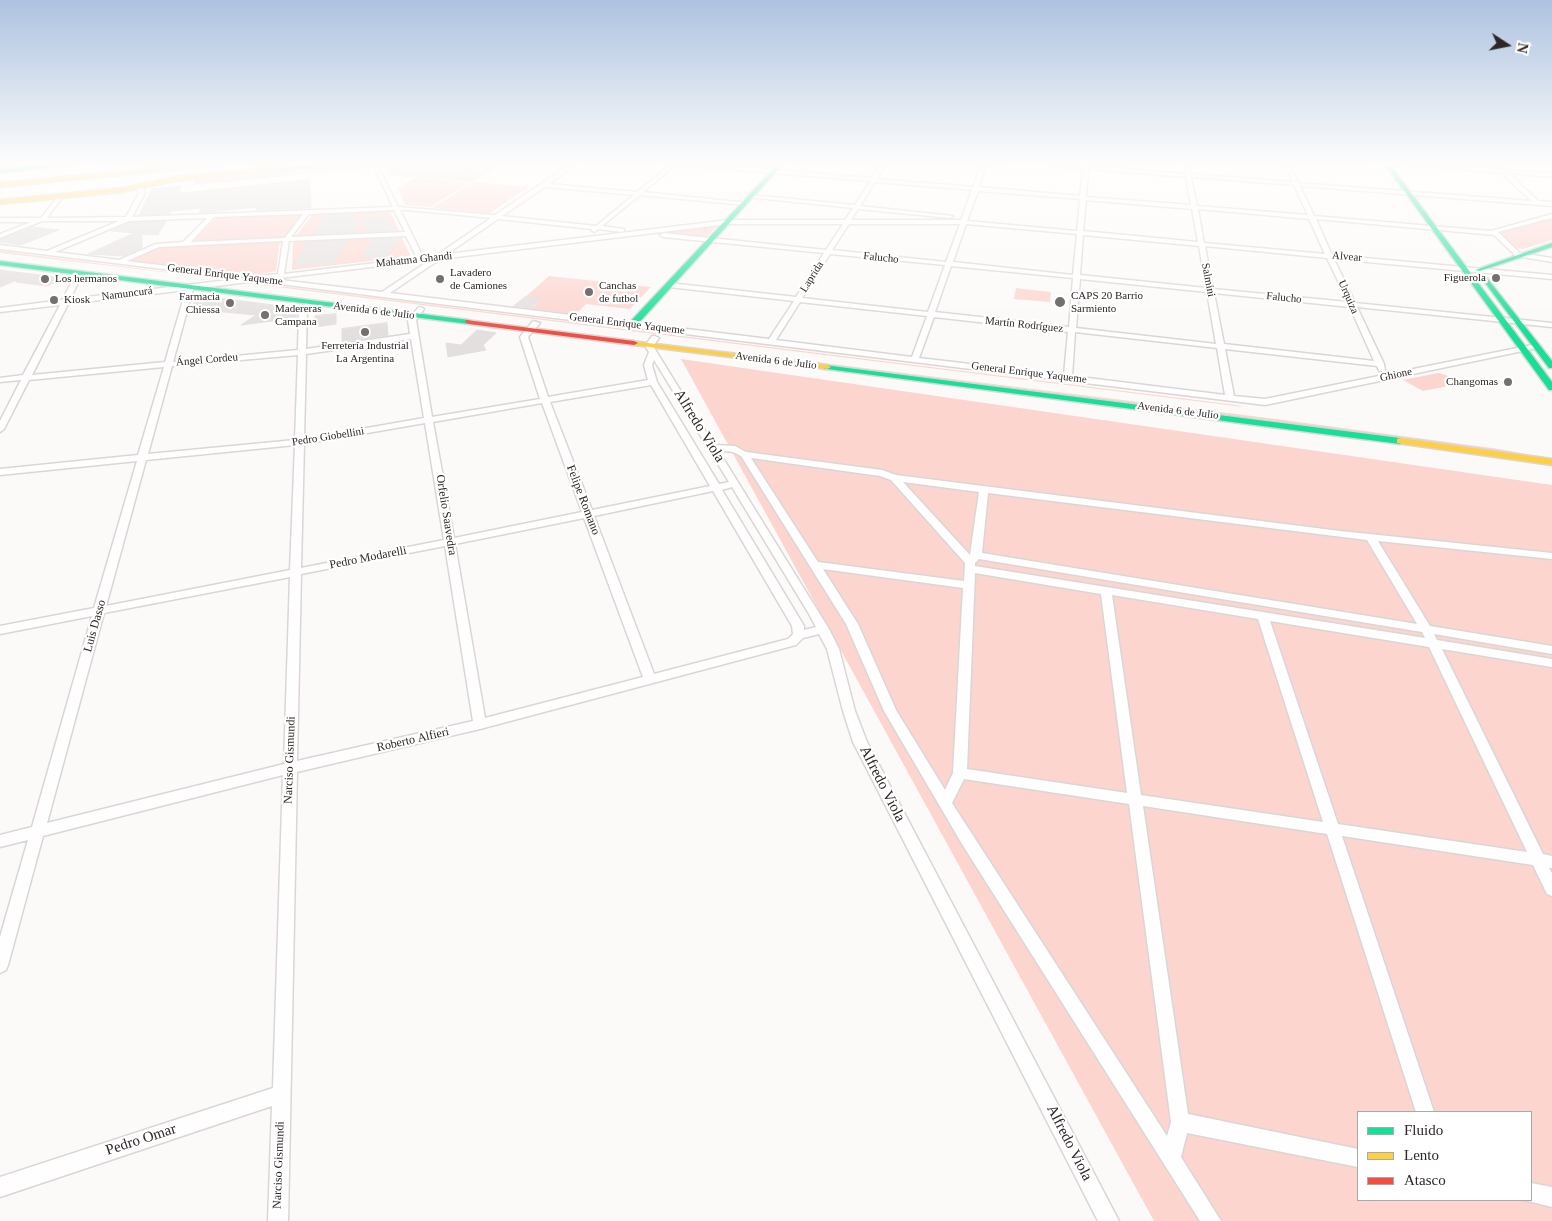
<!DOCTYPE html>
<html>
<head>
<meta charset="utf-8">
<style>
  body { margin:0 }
  #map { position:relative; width:1552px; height:1221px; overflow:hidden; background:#fcfaf9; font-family:Georgia,serif }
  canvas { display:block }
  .legend { position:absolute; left:1357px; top:1111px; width:175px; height:90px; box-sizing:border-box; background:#fff; border:1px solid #aba8a8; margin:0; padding:6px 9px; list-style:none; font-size:15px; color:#2d2625 }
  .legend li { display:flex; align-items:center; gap:10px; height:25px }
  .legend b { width:25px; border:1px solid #aba8a8 }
  .north { position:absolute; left:1482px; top:20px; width:50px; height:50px; -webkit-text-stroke:4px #fff; paint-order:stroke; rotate:101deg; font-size:14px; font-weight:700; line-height:20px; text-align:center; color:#2d2625 }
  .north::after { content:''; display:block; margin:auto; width:18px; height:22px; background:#2d2625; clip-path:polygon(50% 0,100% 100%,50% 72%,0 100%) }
</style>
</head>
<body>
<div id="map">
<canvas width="1552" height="1221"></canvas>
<ul class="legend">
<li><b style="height:6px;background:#16e098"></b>Fluido</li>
<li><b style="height:6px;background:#ffcf43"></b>Lento</li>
<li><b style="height:6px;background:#f24e42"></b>Atasco</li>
</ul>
<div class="north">N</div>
</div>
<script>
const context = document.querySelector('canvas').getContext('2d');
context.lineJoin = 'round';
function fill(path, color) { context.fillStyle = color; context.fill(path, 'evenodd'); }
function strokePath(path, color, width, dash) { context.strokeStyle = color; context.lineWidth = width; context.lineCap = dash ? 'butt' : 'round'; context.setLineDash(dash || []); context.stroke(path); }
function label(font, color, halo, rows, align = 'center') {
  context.font = font + ' Georgia,serif'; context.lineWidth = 4.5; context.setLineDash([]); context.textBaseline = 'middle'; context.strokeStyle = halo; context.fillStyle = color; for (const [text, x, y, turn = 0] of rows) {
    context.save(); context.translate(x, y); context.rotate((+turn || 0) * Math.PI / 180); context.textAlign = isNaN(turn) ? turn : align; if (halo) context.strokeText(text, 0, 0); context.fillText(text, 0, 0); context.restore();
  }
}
const green = new Path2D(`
  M369,162L370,168L193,185L195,179Z
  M384,162H433L495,168L472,182L388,175Z
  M415,178L470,183L430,207L405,205L398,188Z
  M474,182L529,187L490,213L432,208Z
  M390,211L399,231L396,233L296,236L313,214Z
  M303,214L283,239L192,243L217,217Z
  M1547,218H1552V240L1523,249L1515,248L1500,232Z
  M719,225L706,237L658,232Z
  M401,236L410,255L406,257L292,270L293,243L298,241Z
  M280,241L276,271L257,275L126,260L154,247Z
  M0,251L223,279L0,253Z
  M549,276L651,287L630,309L586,304L576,314L531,309L541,299L525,297Z
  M248,282L1236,405L1244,407L244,283Z
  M1016,288L1051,292L1050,302L1014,299Z
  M678,345L1276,419L1499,449L1552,459L1276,421Z
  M681,359L1552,485V1221H1154ZM1358,1112H1531V1200H1358Z
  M1438,373L1446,375L1454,381L1453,385L1423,391L1403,380Z`);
const building = new Path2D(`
  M409,162H422L474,170L463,177L392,172Z
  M310,180L311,208L256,210V207L199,213L201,208L172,211L170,214L139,215L152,189L181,186L179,193Z
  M355,214L351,221L360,220L353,232L313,234L326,215Z
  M385,216L395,231L369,232L362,220Z
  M166,221L158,235L142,234V248L125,256L88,254L134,233L111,231L129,223Z
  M33,227L59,230L21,245L0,242V240Z
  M399,238L388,257L362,258L374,239Z
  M348,240L334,263L294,266L307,242Z
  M0,270L7,271L65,278L47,286L16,282L17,280L0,287Z
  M202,296L297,308L296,318L241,325L256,315L192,309L195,298Z
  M525,297L541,299L531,308L514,306Z
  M336,314V324L315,327V316Z
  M387,323L388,335L342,342V329Z
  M477,330L496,333L483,345L486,350L448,357L446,343L461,345Z`);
const street = new Path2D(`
  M372,162H392L378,166L398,207L495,215L573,162H579L549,184L637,192L671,165L657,162H682L872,178L882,162H887L877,179L973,187L982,162H987L979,187L1080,196L1083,169L1013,162L1083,166V162H1088V166L1186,174L1184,162H1189L1191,174L1293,182L1284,162H1289L1298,183L1531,201L1502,173L1376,162H1404L1499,169L1492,162H1497L1505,170L1552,173V177L1509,173L1538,201L1552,202V206L1300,186L1314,216L1491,231L1552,214V218L1498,232L1520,253L1552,258V262L1516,256L1494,235L1316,219L1332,255L1552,275V279L1334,259L1355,303L1552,323V327L1357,307L1384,364L1385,371H1379L1377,366L1225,349L1234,396L1265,399L1537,344L1541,346L1537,348L1265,405L383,297L272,283L269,281L271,279L193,289L173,362L298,350L299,308L309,301L312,303L307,309L306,349L410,334L408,320L418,308L420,307L424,309L416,320L432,417L540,399L520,337L533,321L540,323L528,337L548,397L648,380L644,365L649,352L645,346L652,336H655L659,338L653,346L714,445L735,446L746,452L882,470L896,475L1340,531L1552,553V559L1378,541L1430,626L1552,646V654L1434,634L1437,640L1552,659V667L1442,649L1543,854L1552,856V868H1549L1552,873V896L1547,894L1533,865L1342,836L1434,1112H1416L1327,834L1143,806L1188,1114L1358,1149V1167L1187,1133L1181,1157L1221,1221H1200L962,844L884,711L846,624L741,456L733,452L718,450L829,629L839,649L855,711L867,742L1119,1221H1098L853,742L843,711L827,649L819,634L803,638L796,645L792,646L480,729L297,772L288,1221H268L272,1106L0,1197V1177L273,1088L283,775L43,836L8,965L6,970L0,973V937L28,840L0,847V835L32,827L92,616L0,634V626L94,608L137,461L0,475V469L138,455L164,367L29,380L4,429L0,432V421L21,380L0,382V378L23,375L60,305L0,312V308L62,300L77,273L80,271L83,273L70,299L278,274L283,241L159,247L127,261L238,275V277L236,278L0,249V245L47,251L119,221H42L0,238V234L31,222H0V218H41L60,194L63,196L47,218L126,217L139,193L135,187L138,185L144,189L145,193L132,217L393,207ZM676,165L870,181L855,205L750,195L747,197L853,208L845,220H728L447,254L498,219L592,229L591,230L594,232L598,229L622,232L624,231V229L602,226L640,195L745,205L748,203L643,192ZM1088,169L1186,177L1191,205L1086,197ZM1191,177L1294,185L1308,215L1197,206ZM875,182L972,190L961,220H851L858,209L950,218L953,216L860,206ZM545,187L634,195L596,226L502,216ZM978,191L1080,199L1077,231L967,221ZM1086,200L1192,209L1198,242L1083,231ZM1198,209L1309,219L1325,254L1204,243ZM394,210L405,232L291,237L309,214ZM400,210H408L491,218L437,255L423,257ZM303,214L285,238L191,242L214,217ZM207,218L183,242L156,244L119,260L55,252L129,221ZM728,224H843L826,250L663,233L660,235L663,237L824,253L796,297L669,283L666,285L669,287L794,301L769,339L390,293L440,259ZM849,224H960L946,262L832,250ZM966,224L1077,234L1073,275L953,262ZM1083,235L1199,246L1206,288L1080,275ZM406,236L417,258L284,274L289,241ZM1205,246L1327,258L1348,302L1213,289ZM830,254L945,265L928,312L802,298ZM430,260L382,292L272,279ZM951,266L1073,278L1069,327L935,312ZM1080,279L1207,292L1216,344L1076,328ZM186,290L165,362L32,375L68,304ZM1214,293L1350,307L1374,361L1224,344ZM800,302L927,316L912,357L776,340ZM934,317L1068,332L1064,375L919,358ZM1075,332L1217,348L1225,395L1072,376ZM411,339L424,418L304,439L306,354ZM298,355L295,440L148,454L172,366ZM654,360L729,482L719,484L657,382L652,365ZM651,385L710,486L592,510L550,402ZM542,403L582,512L454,538L433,422ZM425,423L444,540L301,568L304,444ZM295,445L290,570L106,606L146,460ZM751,458L880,476L891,480L965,563L964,581L818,562ZM903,482L979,492L970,555ZM732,487L809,614L816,627L804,630V626L722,490ZM713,491L792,626L793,634L788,639L654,674L594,516ZM988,493L1367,540L1417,624L982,553ZM584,518L643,677L485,718L455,544ZM445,546L473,721L297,761L301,574ZM979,559L1422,632L1425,638L975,566V563ZM823,569L963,588L953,773L945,790L896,710L858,624ZM975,573L1101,594L1127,793L967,769ZM290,577L284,764L47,823L104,613ZM1112,595L1258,619L1323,822L1141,795ZM1270,621L1429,647L1527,852L1338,824ZM964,779L1129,804L1171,1122L1167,1136L952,803Z
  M424,162H444L485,168L480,173L477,171L479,169Z
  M1531,1183L1552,1187V1207L1524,1200H1531Z`);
const fast = new Path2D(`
  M72,162H93L0,173V169Z
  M333,162H355L280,171L277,169Z
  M780,162H785L635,327H629V323Z
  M1383,162H1388L1552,382V390H1549Z
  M1552,243V247L1480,271L1475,270Z
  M0,261L469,320L473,322L469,324L0,265Z
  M1483,278H1487L1552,361V368H1549L1483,280Z
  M824,365L1400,438L1404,441L1400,444L827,369H824Z`);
const slow = new Path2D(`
  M227,162H250L0,187V183Z
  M280,167L282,170L175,181L123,192L0,204V200L123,188L175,177Z
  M631,341L827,365L831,367L827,369L634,345H631Z
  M1400,438L1552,459V465L1397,443V439Z`);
const jam = new Path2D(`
  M466,320L634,341L638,343L634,345L469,324L465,322Z`);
const markers = [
  [1496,278,5,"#75706f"],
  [45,279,5,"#75706f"],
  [440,279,5,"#75706f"],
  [589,292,5,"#75706f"],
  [54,300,5,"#75706f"],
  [1060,302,6,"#75706f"],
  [230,303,5,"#75706f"],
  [265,315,5,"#75706f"],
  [365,332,5,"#75706f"],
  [1508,382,5,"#75706f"]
];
const farStreetnames = [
  ["Alvear",1347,257,5],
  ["Falucho",881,258,6],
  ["Mahatma Ghandi",414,260,-6],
  ["General Enrique Yaqueme",225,275,7],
  ["Laprida",812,277,-58],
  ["Salmini",1208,280,79],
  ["Namuncurá",127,294,-7],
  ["Urquiza",1348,297,66],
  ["Falucho",1284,298,6],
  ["Avenida 6 de Julio",374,311,7],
  ["General Enrique Yaqueme",627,324,7],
  ["Martín Rodríguez",1024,325,6],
  ["Ángel Cordeu",207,360,-5],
  ["Avenida 6 de Julio",776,361,7],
  ["General Enrique Yaqueme",1029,373,7],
  ["Ghione",1396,375,-12],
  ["Avenida 6 de Julio",1178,411,7],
  ["Pedro Giobellini",328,437,-9]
];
const farPoinames = [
  ["Lavadero",450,273],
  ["de Camiones",450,286],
  ["Figuerola",1486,278,"right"],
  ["Los hermanos",55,279],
  ["Canchas",599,286],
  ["de futbol",599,299],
  ["CAPS 20 Barrio",1071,296],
  ["Sarmiento",1071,309],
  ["Farmacia",220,297,"right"],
  ["Chiessa",220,310,"right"],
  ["Kiosk",64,300],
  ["Madereras",275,309],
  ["Campana",275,322],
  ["Ferretería Industrial",365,346,"center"],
  ["La Argentina",365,359,"center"],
  ["Changomas",1498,382,"right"]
];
const streetNames = [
  ["Felipe Romano",583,500,69],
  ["Orfelio Saavedra",446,515,81],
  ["Pedro Modarelli",368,558,-11],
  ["Luis Dasso",95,626,-74],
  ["Roberto Alfieri",413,740,-13],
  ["Narciso Gismundi",290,760,-88],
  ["Narciso Gismundi",279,1165,-88]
];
const nearStreetnames = [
  ["Alfredo Viola",699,426,58],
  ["Alfredo Viola",882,784,63],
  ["Pedro Omar",141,1140,-18],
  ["Alfredo Viola",1069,1143,63]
];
fill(green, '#fcd5cf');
fill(building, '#e3dfde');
strokePath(building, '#e2dedd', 1);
strokePath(street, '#dad6d5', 3);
strokePath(fast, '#dad6d5', 3);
strokePath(slow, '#dad6d5', 3);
strokePath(jam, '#dad6d5', 3);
fill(street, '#fffefe');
fill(fast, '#16e098');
fill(slow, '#ffcf43');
fill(jam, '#f24e42');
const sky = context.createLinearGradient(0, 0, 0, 333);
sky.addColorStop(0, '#adc2e0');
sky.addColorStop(0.49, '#fefdfc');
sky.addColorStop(1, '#fefdfc00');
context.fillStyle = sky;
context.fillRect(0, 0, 1552, 333);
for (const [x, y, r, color] of markers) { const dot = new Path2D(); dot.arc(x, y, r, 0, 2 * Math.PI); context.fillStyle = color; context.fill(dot); strokePath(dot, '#fff', 2); }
label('11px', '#2d2625', '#fff', farStreetnames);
label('11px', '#2d2625', '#fff', farPoinames, 'left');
label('12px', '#2d2625', '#fff', streetNames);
label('15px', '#2d2625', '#fff', nearStreetnames);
</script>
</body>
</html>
